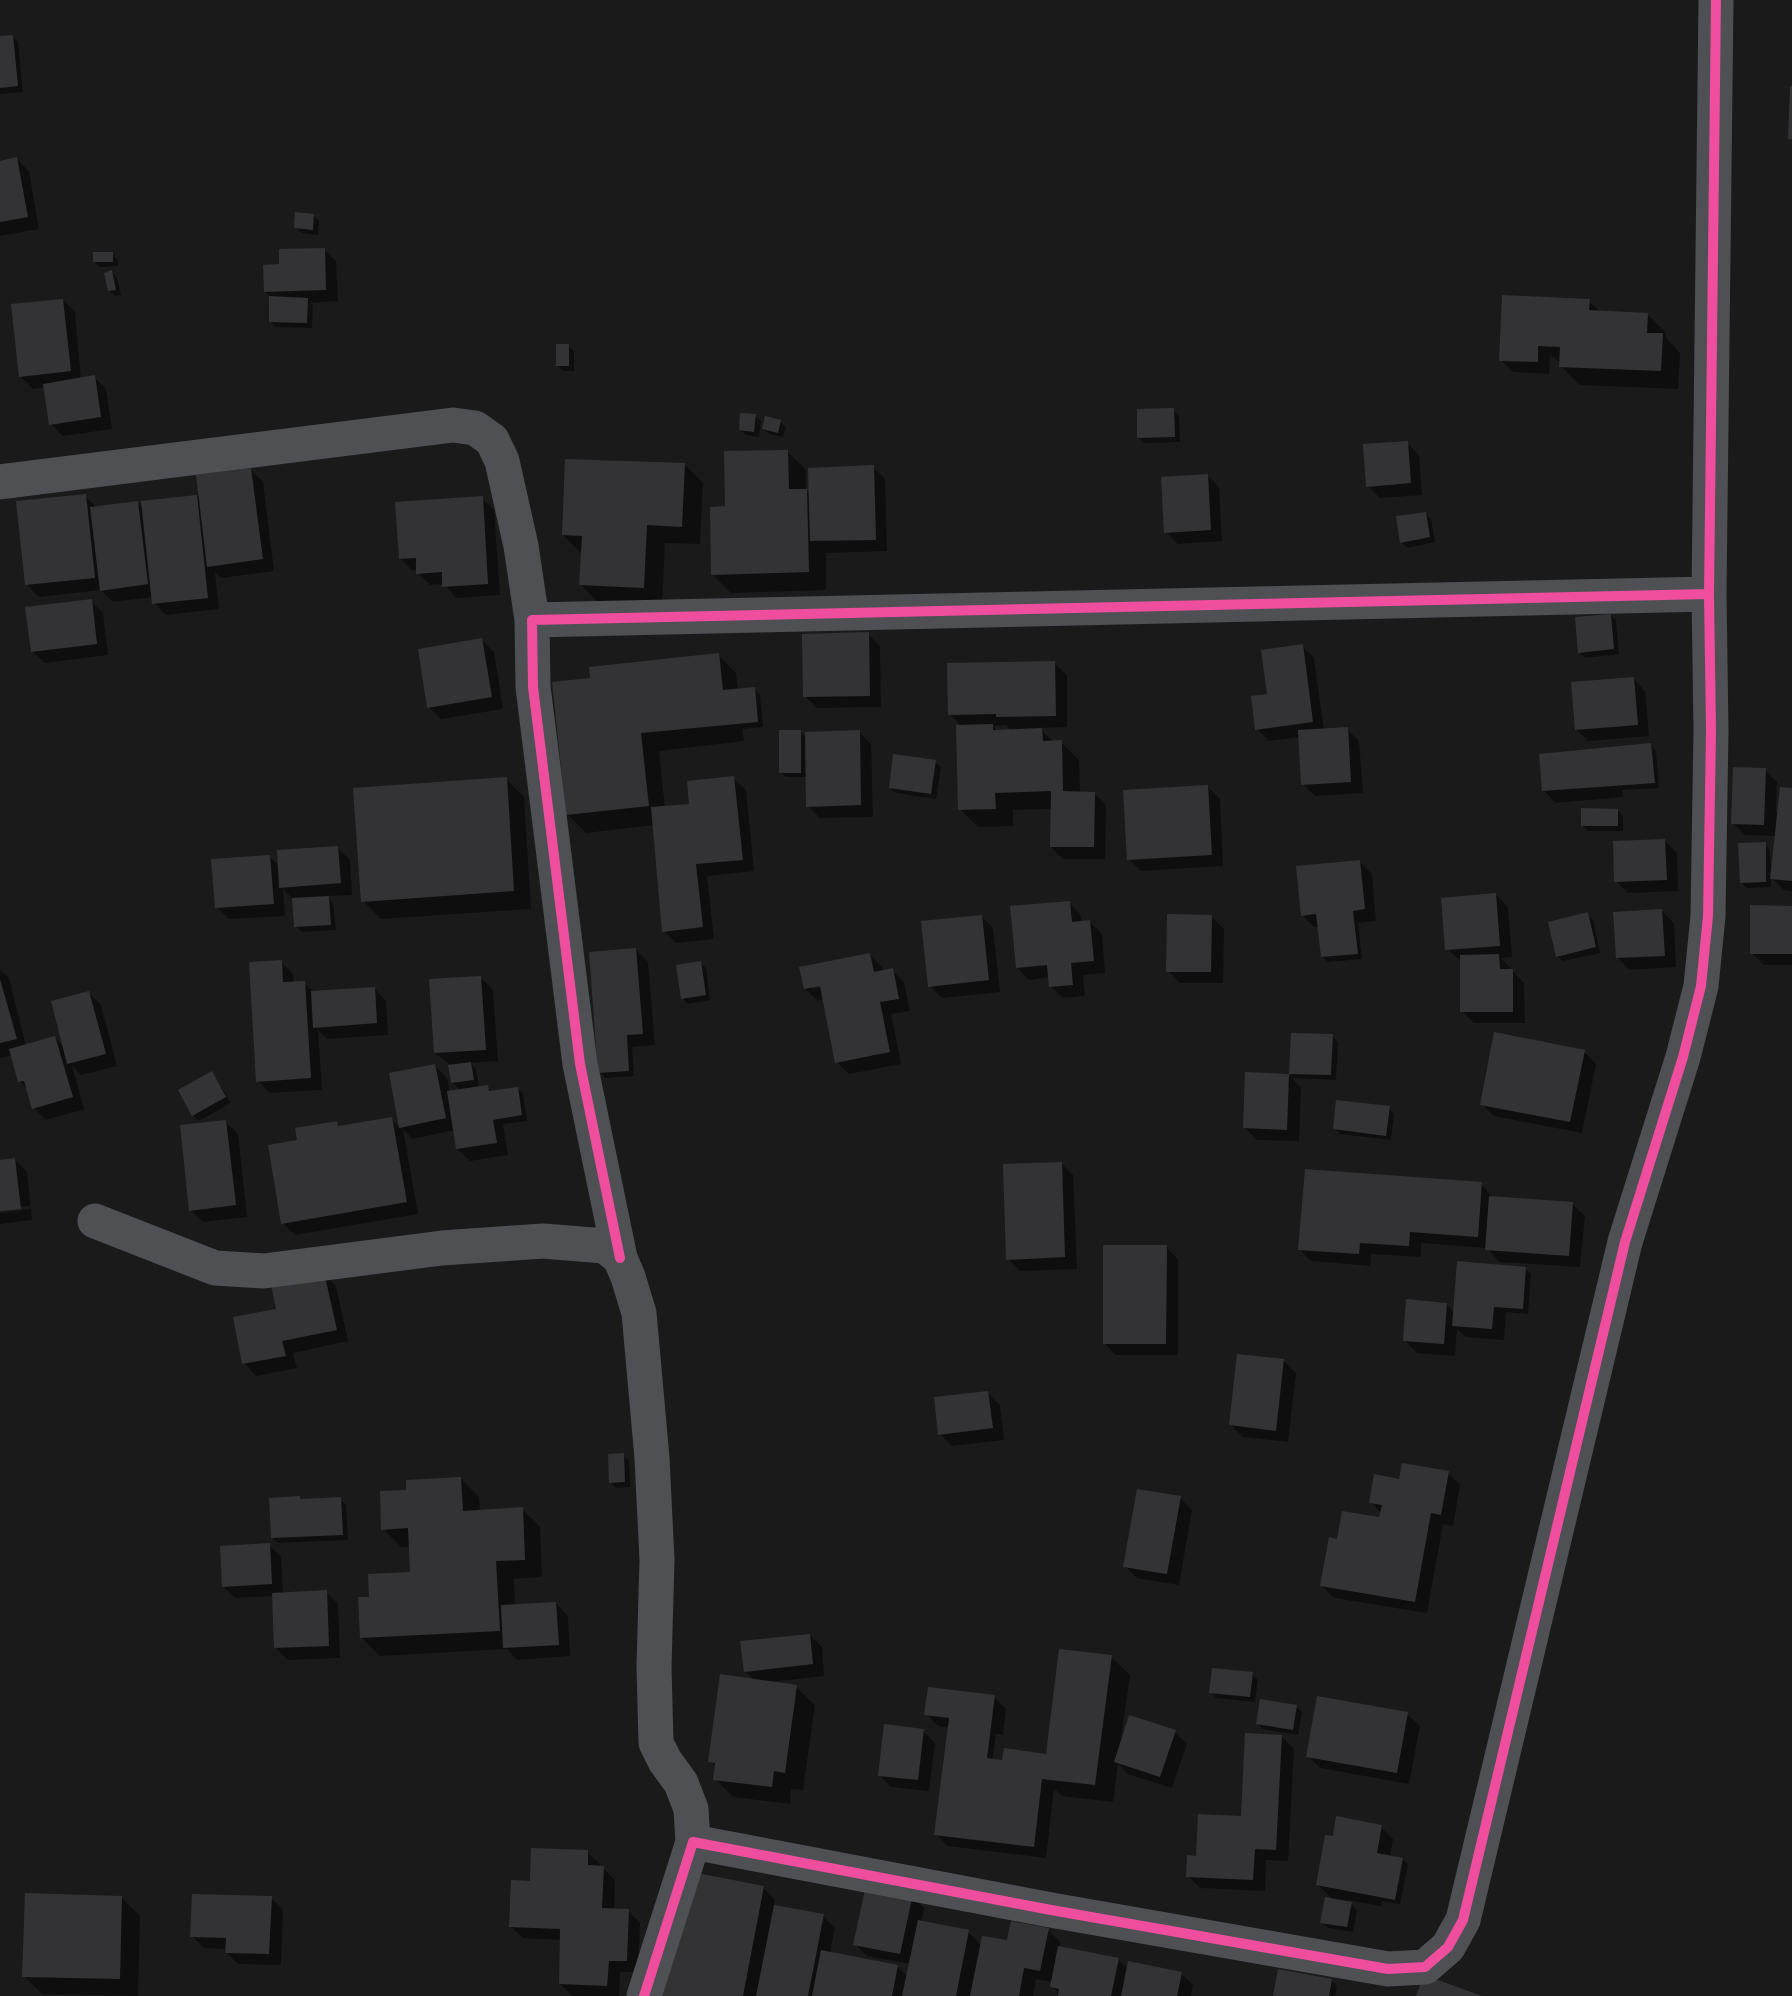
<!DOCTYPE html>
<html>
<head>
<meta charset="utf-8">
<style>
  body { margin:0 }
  canvas { display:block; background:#1a1a1b }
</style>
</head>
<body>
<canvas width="1792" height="1996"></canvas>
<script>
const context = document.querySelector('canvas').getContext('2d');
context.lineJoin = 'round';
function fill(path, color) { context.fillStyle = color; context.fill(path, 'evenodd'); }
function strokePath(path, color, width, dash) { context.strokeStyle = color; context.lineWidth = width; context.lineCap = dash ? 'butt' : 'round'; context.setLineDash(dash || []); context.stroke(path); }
const shadow = new Path2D(`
  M13,36L18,42L23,92L0,94V38Z
  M17,159L29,171L39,229L0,236V162Z
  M313,215L319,221L318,235L302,233L296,228Z
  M324,249L336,261L338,301L310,303L313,305L312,328L276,327L270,321L271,298L265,292L281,266Z
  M112,254L118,260V266L100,267L94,261Z
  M112,272L117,278L121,295L115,296L109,291Z
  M63,300L75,312L81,379L94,377L106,389L112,429L63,436L51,424L45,387L33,389L20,376Z
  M1589,301L1601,312L1648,315L1666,333V338L1680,353L1678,389L1579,385L1561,366V363L1550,355L1549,374L1513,372L1501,360Z
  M568,346L574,351V371H563L557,366Z
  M1173,410L1179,416L1180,442L1144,443L1139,438Z
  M755,416L761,421L759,437L746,435L741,430Z
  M780,422L786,427L783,437L769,434L763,429Z
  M1407,443L1419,455L1422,495L1380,498L1368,486Z
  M787,451L806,470V491L810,495L873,467L885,479L887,551L826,553V590L731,593L713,575L727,508Z
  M685,465L703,483L700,544L665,543L662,605L599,603L581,585L582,554L563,535Z
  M251,470L263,482L274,571L221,578L215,572L219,609L166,615L154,603L153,597L113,602L101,590L39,597L27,585L85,496L97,508L138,503L143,508V503L200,496Z
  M1207,475L1219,487L1222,541L1178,544L1166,532Z
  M482,498L494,510L500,595L456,598L444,584L430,585L418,573V570H412L400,558Z
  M1425,513L1431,519L1435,542L1407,548L1402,542Z
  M91,601L103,613L108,655L45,663L32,651Z
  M1611,615L1616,621L1619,654L1585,658L1579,652Z
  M868,634L880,646L881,707L817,708L805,696Z
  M482,640L494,652L503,709L441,719L429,707Z
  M1302,646L1314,658L1324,731L1347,729L1359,741L1363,793L1315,796L1303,784L1300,737L1269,741L1257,729L1269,695Z
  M718,655L736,673L738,691L754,689L760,695L763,727L742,729L744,741L659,751L665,808L691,806L733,778L746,790L754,871L707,876L714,939L676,943L664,931L655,825L586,833L568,815L592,679Z
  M1054,663L1067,675V727L1039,728L1054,742H1061L1079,760L1080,793H1094L1106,805L1105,859H1063L1051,847L1052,809L1013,810V826L978,827L960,809L962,727L950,714ZM1006,725L1012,731H998L992,726Z
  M1633,678L1645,691L1649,736L1588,741L1576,729Z
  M801,732L807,738L859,732L871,744L873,817L820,818L808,806L807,777H786L781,772Z
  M1651,745L1656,751L1659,788L1622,790L1623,797L1556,803L1544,791Z
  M935,762L941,767L936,799L896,793L890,788Z
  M1765,770L1777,782L1776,812H1779L1792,790V891L1784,890L1771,877V887L1747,888L1741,882L1765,844L1770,850L1771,867H1773L1776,836L1745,835L1733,823Z
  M506,779L524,797L531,909L381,919L363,901Z
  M1208,787L1220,799L1223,866L1141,871L1129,859Z
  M1618,810L1623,816V831H1588L1582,825Z
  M1665,841L1677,853L1678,891L1628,893L1616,881Z
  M338,848L350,860L352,895L327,896L333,903L336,930L302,932L296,926L294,900L283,889L285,916L229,919L217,907L270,857L280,867Z
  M1359,861L1372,874L1376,921L1358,923L1362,959L1328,962L1322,957L1319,927H1314L1302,915Z
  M1496,895L1508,907L1512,957L1501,958L1524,983L1525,1023H1474L1462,1011L1461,961L1447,949Z
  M1069,903L1081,915L1082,923L1090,922L1102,934L1105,973L1083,975L1085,996L1063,998L1051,986L1050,977L1029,980L1017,967Z
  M1792,907V965H1764L1752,953Z
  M1662,911L1674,923L1676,967L1629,970L1617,957Z
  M1587,914L1593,920L1600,953L1563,961L1557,956Z
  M981,916L993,928L1000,992L942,998L930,986Z
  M1212,917L1224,929L1223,983H1180L1168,971Z
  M636,950L648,962L655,1045L632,1047L634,1076L605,1078L600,1072Z
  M870,955L882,967L883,972L892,970L904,982L910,1011L891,1014L901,1064L849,1074L837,1062L824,999L818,1001L805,989ZM812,986H829L812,989Z
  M281,962L293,974L294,983H304L314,992L374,988L386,1001L388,1035L327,1039L318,1030L322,1090L270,1093L258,1081Z
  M700,963L706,968L710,1000L688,1004L682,998Z
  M0,970L9,978L26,1046L55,1038L65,1048L89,993L101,1005L117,1066L81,1075L72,1066L84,1109L46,1120L34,1108L29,1091L19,1081L12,1055L0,1058Z
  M481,978L493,990L498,1061L470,1063L476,1069L479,1088L487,1087L492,1092L518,1089L523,1094L527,1121L503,1124L508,1155L470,1161L457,1149L455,1130L413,1139L403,1129L418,1214L295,1235L283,1223L336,1123L341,1128L391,1119L401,1129L391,1075L435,1066L447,1078L450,1093L461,1091L453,1083L450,1065L435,1053Z
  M1293,1035L1332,1036L1338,1042L1336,1080L1292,1078L1301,1088L1299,1141L1257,1140L1245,1128L1247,1074L1291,1076Z
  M1584,1052L1596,1064L1582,1133L1494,1116L1482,1104Z
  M212,1073L231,1103L199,1121L193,1115Z
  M1389,1108L1394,1114L1391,1140L1340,1134L1335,1128Z
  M226,1122L238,1134L247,1217L203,1222L191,1210Z
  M15,1160L27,1172L32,1220L0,1224V1213L30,1209V1206L0,1209V1162Z
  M1061,1163L1073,1175L1077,1269L1020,1271L1008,1259Z
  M1481,1184L1493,1198L1572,1204L1585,1216L1580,1267L1499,1262L1487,1248L1421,1243V1257L1371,1254L1370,1266L1311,1261L1299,1249Z
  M1166,1247L1178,1259V1355H1116L1104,1343Z
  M1525,1268L1531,1274L1528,1314L1506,1312L1504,1340L1466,1337L1457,1329L1455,1356L1417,1353L1405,1341L1446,1304L1455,1313Z
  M324,1274L336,1286L348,1341L293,1353L297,1368L256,1376L244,1363L278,1310Z
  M1284,1361L1296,1373L1288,1442L1243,1437L1231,1425Z
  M988,1393L1000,1405L1004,1440L952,1446L940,1434Z
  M623,1455L629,1461L630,1487L616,1488L611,1482Z
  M1448,1473L1460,1485L1453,1526L1443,1524L1427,1613L1334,1598L1322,1586L1339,1540L1378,1519L1382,1514L1371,1502L1400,1481Z
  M461,1479L479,1497L480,1511L522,1509L540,1527L542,1577L514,1579L515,1606L556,1603L568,1616L570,1656L517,1660L507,1649L380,1656L361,1637L371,1599L412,1574L410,1547H401L383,1529L408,1491Z
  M1180,1498L1192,1510L1179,1585L1137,1578L1125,1566Z
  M340,1499L346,1505L348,1540L278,1543L273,1538Z
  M269,1545L281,1557L283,1594L326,1592L338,1604L340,1658L288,1660L276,1648L274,1596L235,1598L223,1586Z
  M810,1635L822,1647L824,1676L770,1682L796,1687L815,1705L803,1790L791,1789L790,1804L733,1797L715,1779L717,1768L710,1761L755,1681L745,1671Z
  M1111,1657L1130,1675L1121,1738L1175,1732L1187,1744L1172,1788L1128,1774L1118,1764L1113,1802L1062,1796L1054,1788L1046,1858L948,1846L936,1834L949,1728L938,1726L926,1714L994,1697L1006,1709L1003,1734H996L992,1761L1047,1756Z
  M1252,1674L1258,1680L1255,1702L1216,1698L1211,1692Z
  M1297,1707L1302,1712L1298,1735L1263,1729L1258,1724Z
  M1407,1714L1420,1726L1409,1784L1320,1768L1308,1756Z
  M923,1731L935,1743L929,1791L891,1787L879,1775Z
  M1282,1737L1294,1749L1288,1861L1266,1860L1265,1891L1200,1888L1188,1876L1198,1858L1242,1817Z
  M1381,1827L1393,1839L1390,1857L1402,1859L1408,1865L1400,1904L1382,1901L1381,1906L1347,1900L1357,1910L1353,1932L1328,1928L1322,1922L1334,1901L1318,1885Z
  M587,1852L600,1864V1868H603L615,1880L614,1910L628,1911L640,1923L638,1972H620L619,1996H573L560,1984L562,1940L523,1938L510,1926L531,1883Z
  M763,1888L775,1900L774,1907L823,1916L835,1928L830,1953L897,1966L908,1977L910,1964L867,1956L855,1944L912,1896L924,1908L921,1923L968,1932L982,1946L1008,1942L1048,1930L1060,1942L1059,1948L1118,1959L1128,1969L1181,1973L1193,1985L1191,1996H1060L1052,1986L1053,1982L1036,1979L1033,1996H665Z
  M122,1898L140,1916L138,1996L42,1994L24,1976Z
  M271,1898L283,1910L281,1965L238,1964L226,1952L227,1949L204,1948L192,1936Z
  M1331,1980L1337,1986L1335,1996H1274Z`);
const building = new Path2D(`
  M13,35L18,86L0,88V36Z
  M1790,86H1792V139H1788Z
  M17,157L28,217L0,222V161Z
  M295,212L314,214L313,230L294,228Z
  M325,248L326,290L264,292L263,265L279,264V249Z
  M93,252H113V262H93Z
  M112,270L116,290L108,291L104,273Z
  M1502,295L1590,299L1589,310L1648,313L1647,333H1663L1661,371L1559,367L1560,347L1538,346V362L1499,361Z
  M269,296L308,298L307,323L269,322Z
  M63,299L71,371L19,377L11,304Z
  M556,344H569V366H556Z
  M95,375L101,417L49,425L43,384Z
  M1174,408L1175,437L1137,438V409Z
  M740,413L756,414L754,432L739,430Z
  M765,416L781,420L778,433L762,429Z
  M1408,441L1411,483L1366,487L1363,444Z
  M788,450L789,489H807L809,572L711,575L710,507L725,506L724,451Z
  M565,459L685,463L682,527L647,525L644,588L579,585L582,536L562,535Z
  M874,465L876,540L810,541L808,468Z
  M251,468L263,559L207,567L196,475Z
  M1208,474L1211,530L1164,533L1161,477Z
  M86,494L95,578L25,585L16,501Z
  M197,495L208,598L152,604L141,501Z
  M483,496L488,584L442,587V572L416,574V558L399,559L395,502Z
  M138,501L148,584L100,591L90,507Z
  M1426,512L1430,537L1400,543L1396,516Z
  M92,599L97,644L31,652L25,607Z
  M1611,614L1614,649L1578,653L1575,617Z
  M869,632L870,696L803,697L802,634Z
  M482,638L492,697L427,708L418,649Z
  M1303,644L1313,722L1255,730L1251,696L1267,694L1261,650Z
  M719,653L723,690L755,687L758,722L641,733L649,806L566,815L552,682L590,678L589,667Z
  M1055,661L1056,716L996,717V714L948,715L947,663Z
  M1634,677L1638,725L1575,730L1571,682Z
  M993,724V730L1042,728L1043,741L1062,740L1063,791L1095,792L1094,847H1050L1051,791L995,793L996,809L958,810L956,725Z
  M1348,727L1351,782L1301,785L1298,730Z
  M779,730H801V773H779Z
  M860,730L861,805L806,807L805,732Z
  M1651,743L1655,783L1542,791L1539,754Z
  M893,754L936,760L931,794L889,788Z
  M1733,767L1766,768L1764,825L1731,824Z
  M734,776L743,860L696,864L703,927L662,932L651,807L689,804L687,781Z
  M507,777L514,891L361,902L353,788Z
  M1208,785L1212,855L1127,860L1123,790Z
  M1780,787L1792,788V881L1770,879Z
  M1581,808L1618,809V826H1581Z
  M1665,839L1667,880L1614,882L1613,841Z
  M1766,842V882L1740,883L1738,843Z
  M338,846L341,883L279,888L277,850Z
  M270,855L274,904L215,908L211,859Z
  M1360,860L1365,909L1353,911L1358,954L1321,957L1316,914L1301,916L1296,866Z
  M1496,893L1500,946L1445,950L1441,898Z
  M329,896L331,925L294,927L292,898Z
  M1070,901L1072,922L1090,920L1094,961L1071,963L1073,985L1049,987L1047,965L1016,968L1010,906Z
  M1750,905L1792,906V954H1750Z
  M1662,909L1665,956L1616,958L1613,912Z
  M1588,912L1596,947L1556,957L1548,922Z
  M1167,914L1212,915L1211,972H1166Z
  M982,915L989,980L928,987L921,921Z
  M636,948L643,1034L627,1035L629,1071L598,1073L589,952Z
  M870,953L874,972L893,968L899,999L880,1002L890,1052L835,1063L820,986L804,989L799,967Z
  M1499,954L1500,969H1513V1012H1460V955Z
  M282,960L283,982L305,981L311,1078L256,1082L249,962Z
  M701,961L706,995L681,999L676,965Z
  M481,976L486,1050L434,1053L429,979Z
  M0,979L17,1039L0,1043Z
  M375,987L377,1023L313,1028L311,991Z
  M89,991L106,1054L67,1064L51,1001Z
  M1494,1032L1585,1050L1570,1122L1480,1105Z
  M1291,1033L1333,1034L1331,1075L1289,1074L1287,1130L1243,1128L1245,1072L1289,1074Z
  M55,1036L73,1097L32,1109L24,1081L18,1082L9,1049Z
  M471,1062L474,1080L451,1083L448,1065Z
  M435,1064L446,1118L399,1128L389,1073Z
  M212,1071L226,1097L192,1116L178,1090Z
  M488,1085L489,1091L518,1087L522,1115L493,1120L497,1143L456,1149L447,1091Z
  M1336,1100L1390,1106L1386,1136L1333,1129Z
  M392,1117L407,1202L281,1224L268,1145L297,1140L295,1128L337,1121L338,1126Z
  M226,1120L236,1205L189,1211L180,1125Z
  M15,1158L21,1209L0,1211V1160Z
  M1062,1162L1065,1257L1006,1260L1003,1164Z
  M1305,1169L1482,1182L1478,1237L1410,1232L1409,1246L1360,1243L1359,1254L1298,1250Z
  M1489,1196L1573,1202L1569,1256L1485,1250Z
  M1103,1245H1167L1166,1344H1103Z
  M1457,1261L1526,1267L1523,1309L1494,1307L1492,1329L1452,1326Z
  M324,1272L337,1330L282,1341L286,1356L242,1364L233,1317L276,1309L271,1284Z
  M1406,1299L1447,1303L1444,1344L1403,1341Z
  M1237,1354L1284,1359L1276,1431L1229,1425Z
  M988,1391L993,1428L938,1435L934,1397Z
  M624,1453L625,1482L609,1483L608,1454Z
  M1402,1463L1449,1471L1441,1515L1431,1513L1415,1602L1320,1586L1329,1537L1337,1539L1342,1511L1379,1517L1382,1505L1369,1503L1374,1474L1399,1479Z
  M461,1477L463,1511L523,1507L525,1560L496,1561L500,1631L360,1638L358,1597H369L368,1574L410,1572L408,1528L381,1530L380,1491L406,1490V1480Z
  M1137,1489L1181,1496L1167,1574L1123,1567Z
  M300,1496V1499L341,1497L343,1535L271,1538L269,1498Z
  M270,1543L272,1584L222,1587L220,1546Z
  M327,1590L329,1646L274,1648L272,1593Z
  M556,1602L559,1645L503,1648L501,1605Z
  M810,1634L813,1664L744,1672L740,1641Z
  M1059,1649L1112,1655L1095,1785L1042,1779L1034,1847L934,1835L949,1718L924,1715L928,1687L995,1695L987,1758L1002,1760L1004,1748L1046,1754Z
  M1212,1668L1253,1672L1250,1697L1209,1693Z
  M720,1674L797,1685L785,1773L774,1771L772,1787L713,1780L715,1763L708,1762Z
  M1317,1696L1408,1712L1397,1773L1306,1757Z
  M1260,1699L1297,1705L1293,1730L1256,1724Z
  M1129,1715L1176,1730L1160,1777L1114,1762Z
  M884,1724L924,1729L918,1780L878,1776Z
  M1245,1733L1282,1735L1276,1850L1255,1849L1253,1880L1186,1877L1187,1855L1196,1856L1198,1814L1241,1816Z
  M1336,1816L1382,1825L1377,1853L1403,1858L1395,1900L1316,1885L1325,1835L1333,1836Z
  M531,1848L588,1850V1865L604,1866L602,1908L629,1909L627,1961H609L607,1986L559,1984L560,1929L509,1927L511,1880L530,1881Z
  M687,1871L764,1886L743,1996H663Z
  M866,1885L913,1894L900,1954L853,1945Z
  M25,1893L122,1896L120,1979L22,1977Z
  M192,1894L272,1896L269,1954L225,1953L226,1938L190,1937Z
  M1325,1897L1352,1902L1347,1927L1320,1923Z
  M774,1905L824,1914L808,1996H756Z
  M918,1920L969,1930L956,1996H902Z
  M1011,1921L1049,1928L1040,1971L1024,1968L1019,1996H970L982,1936L1007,1940Z
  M1058,1946L1119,1958L1111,1996H1058L1059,1989L1050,1987Z
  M821,1950L898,1965L892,1996H812Z
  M1128,1961L1182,1972L1177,1996H1121Z
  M1278,1969L1332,1979L1329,1996H1273Z
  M1424,1975L1482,1996H1416Z`);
const minor = new Path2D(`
  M0,482L453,425L475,428L492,440L502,461L521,546L532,620
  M95,1221L215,1268L264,1271L442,1248L543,1241L605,1246L620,1258L628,1277L639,1313L652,1458L657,1560L654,1666L656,1743L665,1761L681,1783L691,1809L693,1842
  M620,1258L580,1064L533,687L532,620L1709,594
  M644,1996L693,1842L1051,1910L1388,1969L1425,1967L1448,1947L1463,1920L1625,1242L1683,1057L1701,986L1708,916L1711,730L1709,594L1716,0`);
const cycleway = new Path2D(`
  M620,1258L580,1064L533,687L532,620L1709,594
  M644,1996L693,1842L1051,1910L1388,1969L1425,1967L1448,1947L1463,1920L1625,1242L1683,1057L1701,986L1708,916L1711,730L1709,594L1716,0`);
fill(shadow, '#0007');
fill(building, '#333335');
strokePath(minor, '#4e5054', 35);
strokePath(cycleway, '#ef4d9e', 10);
</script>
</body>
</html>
